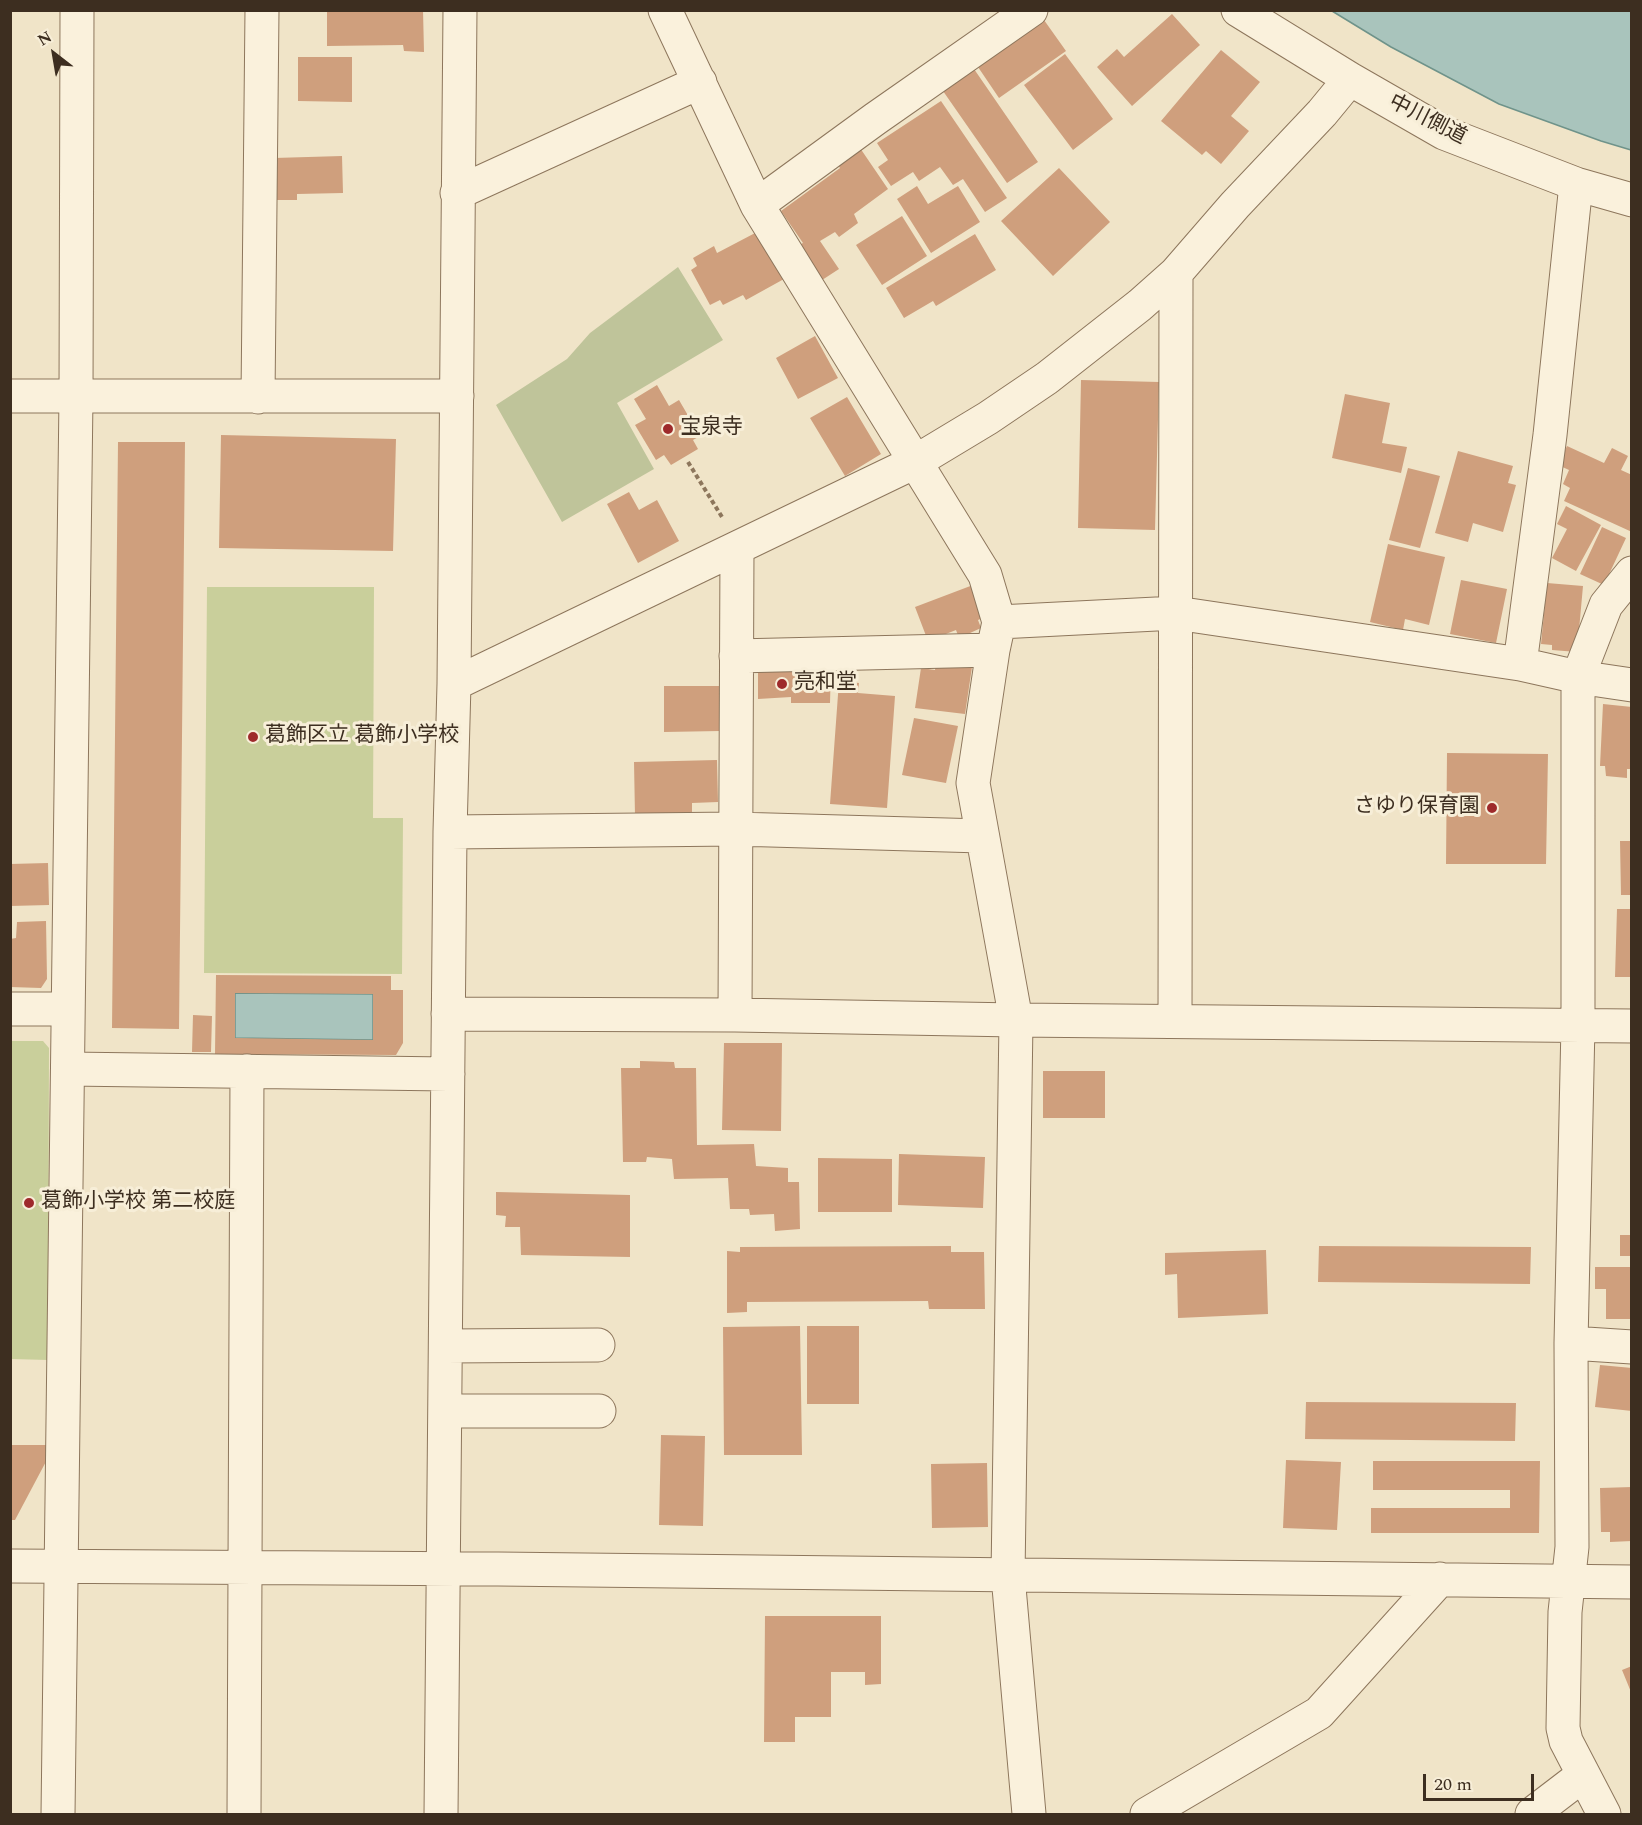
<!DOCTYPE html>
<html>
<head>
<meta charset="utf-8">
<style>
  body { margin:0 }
  #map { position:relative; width:1642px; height:1825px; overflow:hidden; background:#f0e4c8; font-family:Spectral,serif }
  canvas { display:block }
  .frame { position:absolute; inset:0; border:12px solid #3d2e20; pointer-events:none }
  .north { position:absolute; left:24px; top:24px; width:60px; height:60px; -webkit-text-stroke:4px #f7eed8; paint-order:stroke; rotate:329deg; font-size:16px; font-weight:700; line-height:24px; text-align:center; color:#3d2e20 }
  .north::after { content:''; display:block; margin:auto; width:21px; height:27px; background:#3d2e20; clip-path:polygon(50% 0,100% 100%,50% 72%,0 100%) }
  .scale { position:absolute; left:1423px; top:1774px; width:111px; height:27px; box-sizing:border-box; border:3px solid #3d2e20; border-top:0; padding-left:8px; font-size:18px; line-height:21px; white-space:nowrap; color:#3d2e20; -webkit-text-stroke:4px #f7eed8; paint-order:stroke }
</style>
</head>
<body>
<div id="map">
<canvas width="1642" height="1825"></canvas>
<div class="frame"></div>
<div class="north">N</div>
<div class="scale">20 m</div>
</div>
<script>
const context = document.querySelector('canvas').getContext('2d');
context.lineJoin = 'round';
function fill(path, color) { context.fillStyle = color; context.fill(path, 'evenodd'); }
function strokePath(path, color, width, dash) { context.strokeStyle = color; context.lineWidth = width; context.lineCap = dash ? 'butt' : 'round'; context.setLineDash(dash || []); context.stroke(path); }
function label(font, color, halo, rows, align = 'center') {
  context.font = font + ' Spectral,"Noto Sans JP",serif'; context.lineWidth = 6; context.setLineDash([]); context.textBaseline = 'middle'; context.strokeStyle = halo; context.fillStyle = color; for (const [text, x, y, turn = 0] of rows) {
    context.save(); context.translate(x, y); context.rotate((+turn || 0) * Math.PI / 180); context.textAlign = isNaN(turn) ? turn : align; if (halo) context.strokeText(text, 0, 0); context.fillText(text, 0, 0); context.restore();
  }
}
const green = new Path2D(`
  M207,587H374L373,818H403L402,974L204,973Z
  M11,1041H43L49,1048L48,1360L11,1359Z`);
const cemetery = new Path2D(`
  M678,267L723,340L617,403L654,469L562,522L496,405L567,359L590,333Z`);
const water = new Path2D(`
  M1332,11H1631V150L1601,141L1499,104L1391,47Z
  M235,993L373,994V1040L235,1038Z`);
const building = new Path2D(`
  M327,10H423L424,52L404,51L403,45L327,46Z
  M1172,14L1200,45L1132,106L1097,67L1117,49L1124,57Z
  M1044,20L1066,51L999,98L978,67Z
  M1221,50L1260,82L1231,116L1249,131L1221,164L1206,151L1202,155L1161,121Z
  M1065,54L1113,119L1073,150L1024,85Z
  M298,57H352V102L298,101Z
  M974,69L1038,162L1007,183L943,91Z
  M941,101L1007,198L985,212L963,179L953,185L940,167L919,181L913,172L891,186L878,167L888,160L877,143Z
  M858,145L888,189L854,214L858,223L839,237L835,232L820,241L839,269L819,282L797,246L803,243L781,211L840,168L835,160Z
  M342,156L343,193L297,194V200H275L274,158Z
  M1059,168L1110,222L1053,276L1001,221Z
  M917,186L928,204L958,186L980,222L931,253L897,199Z
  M902,216L927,256L882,285L856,245Z
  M757,232L784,279L746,300L743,295L723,305L720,300L710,305L691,270L697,266L693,258L714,246L717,253Z
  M975,234L996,270L936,306L933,301L904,318L886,288Z
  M815,336L838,378L798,399L776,358Z
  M1081,380L1159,382L1155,530L1078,528Z
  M657,385L669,406L679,400L700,436L693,440L698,449L671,465L664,455L656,460L635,425L646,419L634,399Z
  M1345,394L1390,403L1382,443L1407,447L1401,473L1332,458Z
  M847,397L881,454L845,476L810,418Z
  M221,435L396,439L393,551L219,548Z
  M118,442H185L179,1029L112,1028Z
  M1567,446L1604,463L1612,448L1628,456L1621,470L1632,475V532L1564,501L1570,488L1563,484L1569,470L1558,465Z
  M1458,451L1513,466L1508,483L1516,485L1503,532L1473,523L1468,542L1435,533Z
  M1408,468L1440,476L1420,548L1389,540Z
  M629,492L639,510L657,500L679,541L638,563L607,504Z
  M1566,506L1601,525L1576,571L1552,558L1567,529L1557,524Z
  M1602,527L1626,538L1604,585L1580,574Z
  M1388,544L1445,557L1429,625L1405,619L1403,630L1370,622Z
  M1461,580L1507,589L1496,643L1450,634Z
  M1547,583L1583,586L1577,652L1552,650V645L1541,644Z
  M973,585L985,617L978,620L981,628L959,638L956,630L928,641L915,607Z
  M936,662L972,667L965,714L915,708L921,668L935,670Z
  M831,665L830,703H791V697L758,699V666Z
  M839,681L859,683L858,693L895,696L887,808L830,804Z
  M664,686H720V731L664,732Z
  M1603,704L1632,707V769H1627V778L1606,776L1605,766H1600Z
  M914,718L958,726L946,783L902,775Z
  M1447,753L1548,754L1546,864H1446Z
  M717,760L718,802L692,803V814L635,816L634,762Z
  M1620,841H1632V895H1621Z
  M48,863L49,905L10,906V864Z
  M1617,909H1632V977H1615Z
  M46,921L47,979L41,988L10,987V939L16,938L17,922Z
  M216,975L391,976V990H403V1043L396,1055L215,1054ZM235,993L373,994V1040L235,1038Z
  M193,1015L212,1016L211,1052H192Z
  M724,1043H782L781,1131L722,1130Z
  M640,1061L674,1062L675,1068H696L697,1145L754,1144L756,1166L788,1168V1182H799L800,1229L775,1231L774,1214L750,1215L749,1209H730L728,1178L674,1179L672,1159L647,1157L646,1162H623L621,1068H640Z
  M1043,1071H1105V1118H1043Z
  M899,1154L985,1157L983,1208L898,1205Z
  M818,1158L892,1159V1212H818Z
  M496,1192L630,1195V1257L521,1255L520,1227H505L506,1216L496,1215Z
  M1620,1235H1632V1256H1620Z
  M951,1246V1252H984L985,1309H929L928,1301L747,1302V1312L727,1313V1251L740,1252V1247Z
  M1319,1246L1531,1247L1530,1284L1318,1282Z
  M1266,1250L1268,1314L1178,1318L1177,1274L1165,1275V1253Z
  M1595,1267H1632V1319H1606V1289H1595Z
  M800,1326L802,1455H724L723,1327Z
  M807,1326H859V1404H807Z
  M1600,1365L1632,1368V1411L1595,1407Z
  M1306,1402L1516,1403L1515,1441L1305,1439Z
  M661,1435L705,1436L703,1526L659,1525Z
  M10,1445H49L50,1454L15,1520H10Z
  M1286,1460L1341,1462L1337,1530L1283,1528Z
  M1373,1461H1540L1539,1533H1371V1508H1510V1490H1373Z
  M987,1463L988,1527L932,1528L931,1464Z
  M1632,1487V1541L1610,1542V1532H1601L1600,1488Z
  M765,1616H881V1684L865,1685V1672H831V1717H795V1742H764Z
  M1632,1666V1692H1631L1622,1670Z`);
const path = new Path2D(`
  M688,462L722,517`);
const minor = new Path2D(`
  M665,10L757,205L985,575L999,622L993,650L973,783L1016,1020L1008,1576L1029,1814
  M1238,10L1350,79L1444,133L1576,184L1632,200
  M457,193L700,82
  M757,205L875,119L1031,10
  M10,396H457
  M258,397L262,10
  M999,622L1176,613L1520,664L1578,677L1632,685
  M736,656L993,650
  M1520,664L1550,435L1576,184
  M454,684L915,462L988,418L1047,378L1140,305L1176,273L1235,205L1322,113L1350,79
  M450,832L735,829L982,836
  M10,1009H67
  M448,1014L735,1015L1016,1020L1632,1026
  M735,1015L737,549
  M1175,1021L1176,273
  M68,1069L448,1074
  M1571,1343L1632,1347
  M446,1346L598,1345
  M445,1411H599
  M10,1566L498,1569L1632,1582
  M58,1814L76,397L77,10
  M244,1814L247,1071
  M441,1814L450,832L454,684L460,10
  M1147,1814L1319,1713L1440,1579
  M1532,1814L1583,1775
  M1604,1814L1566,1741L1563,1728L1565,1612L1572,1547L1571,1343L1578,1025V677L1606,605L1632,573`);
const markers = [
  [668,429,6,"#9e2a2b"],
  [782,684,6,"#9e2a2b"],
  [253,737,6,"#9e2a2b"],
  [1492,808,6,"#9e2a2b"],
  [29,1203,6,"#9e2a2b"]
];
const streetNames = [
  ["中川側道",1427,121,27]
];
const poiNames = [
  ["宝泉寺",680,429],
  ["亮和堂",794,684],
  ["葛飾区立 葛飾小学校",265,737],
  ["さゆり保育園",1480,808,"right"],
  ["葛飾小学校 第二校庭",41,1203]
];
fill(green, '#c9cf9b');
fill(cemetery, '#bfc49a');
fill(water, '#a9c4bc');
strokePath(water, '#6f938a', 1.5);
fill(building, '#cf9f7d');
strokePath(minor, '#8d765c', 35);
strokePath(path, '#8d765c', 4, [4.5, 3]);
strokePath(minor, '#faf1dc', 33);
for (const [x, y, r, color] of markers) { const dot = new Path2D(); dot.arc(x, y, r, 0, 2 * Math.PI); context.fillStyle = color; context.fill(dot); strokePath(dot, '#f7eed8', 2); }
label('21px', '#3d2e20', '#f7eed8', streetNames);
label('21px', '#3d2e20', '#f7eed8', poiNames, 'left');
</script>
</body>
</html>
